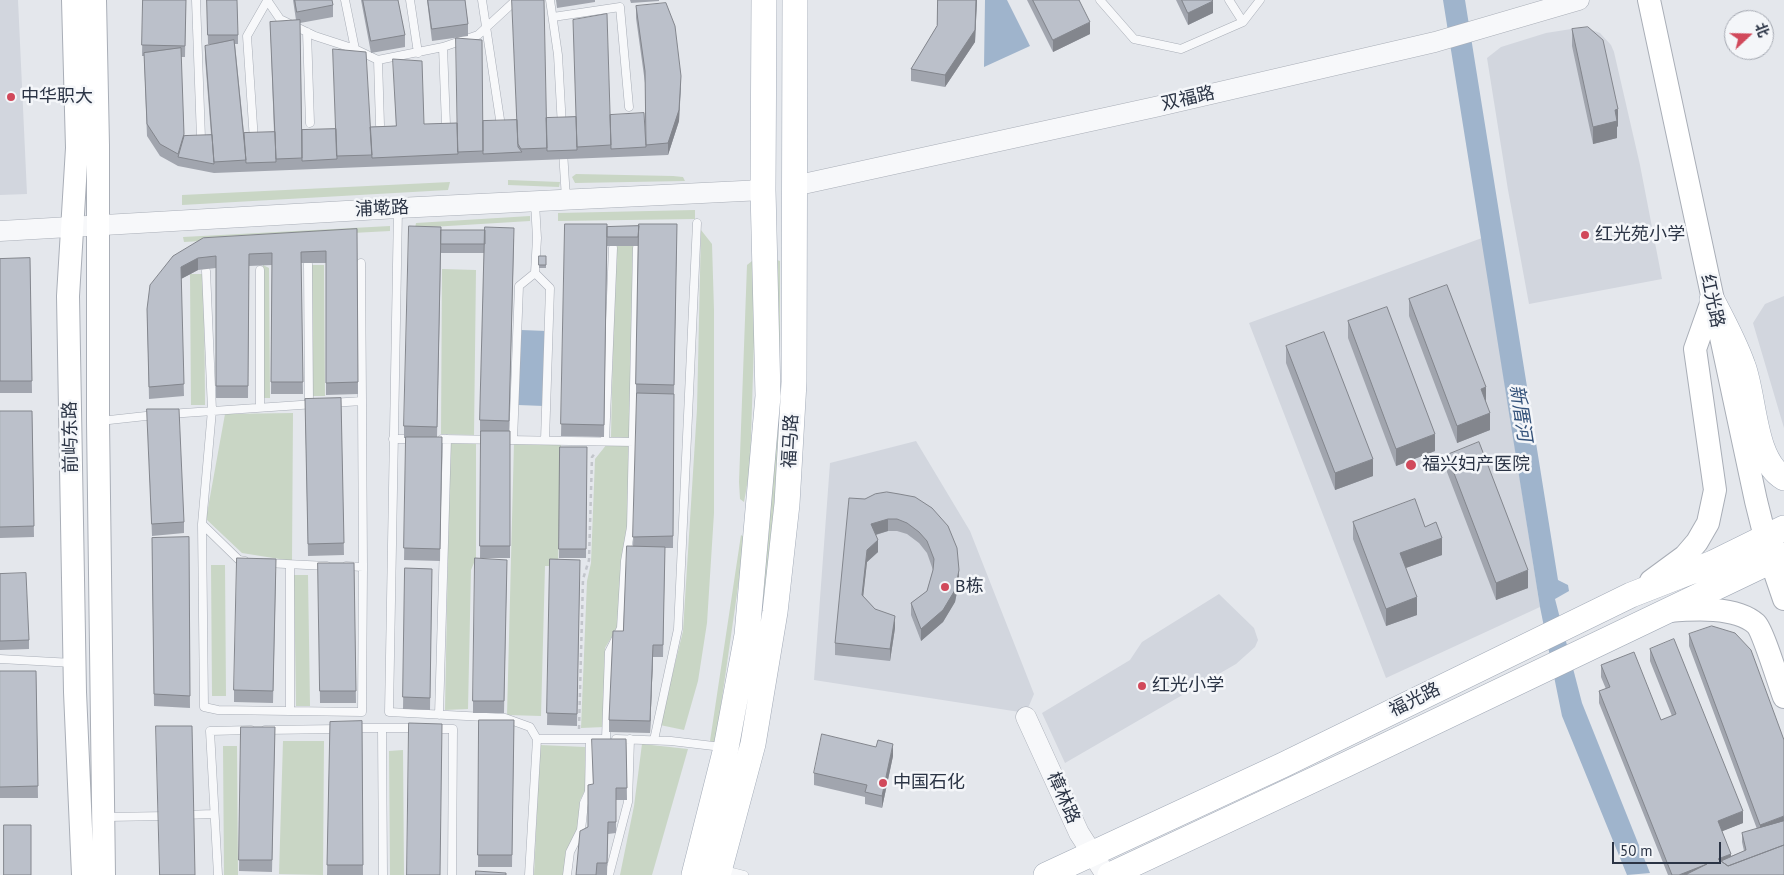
<!DOCTYPE html>
<html>
<head>
<meta charset="utf-8">
<style>
  body { margin:0 }
  #map { position:relative; width:1784px; height:875px; overflow:hidden; background:#e4e7ec; font-family:"PT Sans","Noto Sans SC",sans-serif }
  canvas { display:block }
  .north { position:absolute; left:1724px; top:10px; width:50px; height:50px; box-sizing:border-box; background:#f4f6f9; border:1px solid #a4a8b1; border-radius:50%; rotate:69deg; font-size:14px; font-weight:700; line-height:20px; text-align:center; color:#2b3445 }
  .north::after { content:''; display:block; margin:auto; width:18px; height:22px; background:#d1495b; clip-path:polygon(50% 0,100% 100%,50% 72%,0 100%) }
  .scale { position:absolute; left:1612px; top:842px; width:109px; height:22px; box-sizing:border-box; border:2px solid #2b3445; border-top:0; padding-left:6px; font-size:15px; line-height:18px; white-space:nowrap; color:#2b3445; -webkit-text-stroke:4px #f4f6f9; paint-order:stroke }
</style>
</head>
<body>
<div id="map">
<canvas width="1784" height="875"></canvas>
<div class="north">北</div>
<div class="scale">50 m</div>
</div>
<script>
const context = document.querySelector('canvas').getContext('2d');
context.lineJoin = 'round';
function fill(path, color) { context.fillStyle = color; context.fill(path, 'evenodd'); }
function strokePath(path, color, width, dash) { context.strokeStyle = color; context.lineWidth = width; context.lineCap = dash ? 'butt' : 'round'; context.setLineDash(dash || []); context.stroke(path); }
function label(font, color, halo, rows, align = 'center') {
  context.font = font + ' "PT Sans","Noto Sans SC",sans-serif'; context.lineWidth = 5; context.setLineDash([]); context.textBaseline = 'middle'; context.strokeStyle = halo; context.fillStyle = color; for (const [text, x, y, turn = 0] of rows) {
    context.save(); context.translate(x, y); context.rotate((+turn || 0) * Math.PI / 180); context.textAlign = isNaN(turn) ? turn : align; if (halo) context.strokeText(text, 0, 0); context.fillText(text, 0, 0); context.restore();
  }
}
const built = new Path2D(`
  M0,0H18L27,194L0,195Z
  M1584,27L1600,33L1611,45L1614,52L1640,165L1662,279L1529,304L1508,190L1487,58L1501,47L1546,33Z
  M1482,238L1540,607L1386,678L1249,323Z
  M1784,296V428L1753,323L1765,304Z
  M916,441L970,531L1034,694L1026,713L814,680L830,463Z
  M1219,594L1254,628L1258,640L1255,647L1236,664L1065,763L1042,713L1130,660L1142,642Z`);
const green = new Path2D(`
  M576,174L673,176L683,177L685,181L575,183L572,177Z
  M508,180L560,182L559,187L508,185Z
  M450,182L448,190L182,205V195Z
  M695,210V219L558,221V213Z
  M530,216V221L415,228L416,223Z
  M390,226V231L184,242L183,237Z
  M701,230L712,244L714,310V513L707,623L698,681L684,730L660,725L683,631L697,409Z
  M615,246H633L630,438L611,437Z
  M777,260L780,261V410L775,526L766,621L735,773L774,263Z
  M752,261L755,263L756,278L750,469L744,502L740,499L739,482L747,265Z
  M263,265L269,268L270,398H264Z
  M310,265H324L325,396H311Z
  M442,269L476,270L474,435L441,434Z
  M190,274H204L205,405H191Z
  M293,413L292,561L242,553L206,519L225,414Z
  M514,442L561,443L558,566H545L541,716L507,715Z
  M450,443H476V558L471,570L468,709L445,710Z
  M607,444H631L627,526L622,557L618,626L605,648L604,727L581,728L587,581L591,563L595,459Z
  M741,535L745,538L716,740L712,744L710,741Z
  M211,565H225L226,696H212Z
  M294,575H308L310,706H296Z
  M283,741H324L323,875L279,874Z
  M642,744L688,749L652,875H620L634,806Z
  M540,745L585,747V791L580,800L578,830L566,851L564,875H534Z
  M223,746H237L238,875H224Z
  M403,750L404,875H390L389,751Z`);
const water = new Path2D(`
  M985,0H1007L1030,46L984,67Z
  M1443,0H1465L1558,580L1568,585L1569,591L1555,599L1582,703L1650,873L1627,875L1562,716L1540,607Z
  M521,330L547,331L544,406L518,405Z`);
const path = new Path2D(`
  M579,729L583,579L589,560L592,457L596,452`);
const service = new Path2D(`
  M196,0L201,138
  M267,0L280,19L315,36L355,49L378,60L443,47L478,35L516,0
  M345,0L355,49
  M410,0L418,53
  M482,0L501,126
  M550,0L558,55L562,127
  M1100,0L1134,39L1181,49L1243,22L1260,0
  M1229,0L1243,22
  M553,17L620,7L629,107
  M307,32L310,123
  M443,47L446,125
  M378,60L380,125
  M254,141L247,36L267,1
  M563,151L566,199
  M535,203L537,238L535,273L550,288L545,440
  M398,209L389,712L505,718L530,727L537,739H602
  M361,263L362,401
  M308,264L309,404
  M260,270V407
  M206,271L212,410L202,524L239,560L245,561
  M331,403L362,401L363,567L346,566
  M169,414L315,404
  M100,421L155,415
  M393,439H416
  M442,439L634,442
  M513,440L519,286L535,273
  M605,441L613,248
  M202,524L204,707L218,710L362,712L363,567
  M266,563L327,566
  M290,565V710
  M0,659L73,663
  M439,715L447,439
  M353,728H382L383,875
  M382,728H418
  M432,729H453L452,875
  M265,730L339,729
  M606,739L609,652L621,628L625,561L631,527L637,248
  M616,739L671,741L722,747
  M654,740L678,629L697,223
  M183,815L214,814
  M106,817L167,816
  M724,870L744,875
  M218,875L210,731L251,730
  M529,875L537,739
  M567,875L570,852L581,830L584,803L589,792L590,739
  M609,875L628,802L630,739`);
const tertiary = new Path2D(`
  M794,186L1155,107L1435,42L1579,0
  M0,231L398,208L763,190
  M1026,717L1079,833L1106,875`);
const secondary = new Path2D(`
  M73,0L77,148L68,296L75,692L83,875
  M95,0L98,145V421L104,875
  M1649,0L1756,501L1771,561L1784,599
  M1651,581L1685,556L1697,542L1708,523L1715,490L1695,349L1712,301
  M1669,611C1693,609 1736,606 1756,624C1763,631 1779,684 1784,697`);
const primary = new Path2D(`
  M1712,300C1723,321 1735,343 1743,366C1755,398 1753,460 1784,478
  M694,875L726,748L747,635L768,396L763,190L764,0
  M718,875L753,744L775,612L787,504L794,382L795,0
  M1046,875L1283,765L1631,595L1713,563L1784,528
  M1110,875L1345,765L1784,555`);
const wall = new Path2D(`
  M143,0H186L185,57H181L184,136L211,135L205,58V46L215,44H208L207,0L238,35V44H235L244,133L274,132L270,22L296,20L293,0H332L333,5V17L300,23L302,130L336,129L333,49L370,127L517,120L512,0L546,118L610,115L646,146L645,83L636,18V6L681,88L679,121L668,155L214,173L178,166L160,156L147,136L144,56H142Z
  M361,0H398L405,35V47L371,53Z
  M427,0H465L468,24V36L432,41Z
  M556,0H595V2L557,8Z
  M630,0H659V1L631,3Z
  M938,0H977L975,42L945,87L911,81V69L937,26Z
  M1027,0H1079L1090,34L1053,52Z
  M1176,0H1212L1213,13L1188,25Z
  M1572,29L1618,126L1617,127V138L1593,144L1572,46Z
  M565,224L607,227L639,226L677,224L674,395L673,548H665L663,657H653L650,733L609,732V720L623,631L633,547L637,396H636V384L638,246H607V244L604,437L561,436Z
  M357,229L358,394L326,395V263H301L303,394H271L272,265L249,266L248,398H216V268L198,270L181,279L184,396L149,399L147,309L173,256Z
  M441,230L514,239L509,431H510V558H480L481,432H480V420L484,253H441V251L437,437H442L440,561L404,560L406,438H404V426Z
  M539,256H546V268H539Z
  M30,258L32,393H0V259Z
  M1409,299L1486,403L1490,430L1457,443L1409,316Z
  M1348,321L1435,451L1396,466L1348,338Z
  M1286,346L1373,476L1335,490L1286,363Z
  M341,398L344,555L308,556L305,399Z
  M147,409L184,522V533L152,536Z
  M0,411H32L34,537L0,538Z
  M560,447H587L586,558H559Z
  M1447,455L1528,588L1496,600L1447,472Z
  M899,494L959,582L955,602L943,622L921,641L911,615V603L927,591L933,570L927,553L919,543L907,534L897,531H888L876,535L878,552L867,562L863,596L875,609L895,628L890,661L835,655V643L865,499Z
  M1353,522L1425,527L1442,555L1406,568L1417,615L1386,626L1353,539Z
  M189,537L190,708L154,706L152,538Z
  M550,559L580,560L577,726L547,725Z
  M507,560L504,713H473V701Z
  M318,563H354L356,703H320Z
  M405,568L432,569L430,710L403,709Z
  M276,571L273,703L234,702V690Z
  M0,574L29,640V649L0,650Z
  M1689,634L1784,875H1668L1599,703V691L1606,689L1601,677V665L1661,720L1672,716L1650,661V649L1743,823L1722,831L1731,856L1744,851L1742,842V833L1757,829L1689,646Z
  M0,671H36L38,798H0Z
  M479,720H514L512,867H478Z
  M362,721L363,875H327L330,722Z
  M241,727H275L272,872L239,871Z
  M626,739L627,800H616V833L608,834L607,875H576L588,827L593,784Z
  M893,756L882,808L865,804V797L814,785V773Z`);
const shadedWall = new Path2D(`
  M976,0H977L975,42L945,87V75Z
  M1213,1V13L1188,25V13Z
  M1090,22V34L1053,52V40Z
  M681,76L679,121L668,155V143Z
  M1618,109V126L1617,127V138L1593,144V127L1615,110Z
  M198,258V270L181,279V267Z
  M1486,387V404L1481,389Z
  M1490,413V430L1457,443V426Z
  M1435,434V451L1396,466V449Z
  M1373,459V476L1335,490V473Z
  M888,519V531L871,536V524Z
  M1442,538V555L1400,570V553Z
  M878,540V552L867,562L862,607V595L867,550Z
  M959,570V582L955,602L943,622L921,641V629Z
  M1528,570V588L1496,600V583Z
  M1417,597V615L1386,626V609Z
  M895,616V628L890,661V649Z
  M653,645V657L650,733V721Z
  M893,744V756L882,808V796Z
  M1743,811V823L1718,833V821Z
  M1784,816V828L1760,837V825Z
  M1731,854V866L1718,859Z
  M1707,864L1687,875H1679Z`);
const building = new Path2D(`
  M143,0H186L185,46L142,45Z
  M207,0H237L238,35H208Z
  M295,0H332L333,5L297,12Z
  M363,0H398L405,35L371,41Z
  M428,0H465L468,24L432,29Z
  M512,0H544L547,148L521,149L518,144Z
  M938,0H976L975,30L945,75L911,69L937,26Z
  M1033,0H1079L1090,22L1053,40Z
  M1182,0H1212L1213,1L1188,13Z
  M666,3L675,26L681,76L679,110L668,143L646,145L645,71L636,6Z
  M607,14L611,145L577,147L573,20Z
  M300,20L302,158L276,159L270,22Z
  M1588,27L1603,40L1618,109L1615,110L1617,121L1593,127L1572,29Z
  M456,38L482,40L483,151L458,152Z
  M234,40L246,160L214,162L205,46Z
  M181,48L184,134L178,154L160,144L147,124L144,53Z
  M333,49L366,52L372,155L337,156Z
  M393,59L422,61L424,124L457,123L458,154L372,158L370,127L396,126Z
  M644,113L646,147L611,149L610,115Z
  M576,117L577,150L547,151L546,118Z
  M517,120L518,147L522,152L483,154V121Z
  M336,129L337,159L302,161V130Z
  M275,132L276,162L246,163L244,133Z
  M212,135L214,164L178,157L184,136Z
  M565,224H607L604,425L561,424Z
  M639,224H677L674,385L636,384Z
  M409,226L441,227L437,427L404,426Z
  M639,226L638,237H607V227Z
  M485,227L514,228L509,421L480,420Z
  M357,229L358,382L326,383V251L301,252L303,382H271L272,253L249,254L248,386H216V256L198,258L181,267L184,384L149,387L147,309L150,285L173,256L203,238Z
  M441,230H485V244H441Z
  M539,256H546V265H539Z
  M30,258L32,381H0V259Z
  M1447,285L1486,387L1481,389L1490,413L1457,426L1409,299Z
  M1387,307L1435,434L1396,449L1348,321Z
  M1324,332L1373,459L1335,473L1286,346Z
  M637,393L674,394L673,536L633,537Z
  M341,398L344,543L308,544L305,399Z
  M147,409H179L184,522L152,524Z
  M0,411H32L34,526L0,527Z
  M481,431H510V546H480Z
  M406,437H442L440,549L404,548Z
  M1479,442L1528,570L1496,583L1447,455Z
  M560,447H587L586,549H559Z
  M887,492L899,494L915,497L932,508L948,526L957,548L959,570L955,590L943,610L921,629L911,603L927,591L933,570L934,559L927,541L919,532L907,523L897,519H888L871,524L878,540L867,550L862,595L875,609L895,616L890,649L835,643L849,498L865,499L875,494Z
  M1415,499L1425,527L1436,522L1442,538L1400,553L1417,597L1386,609L1353,522Z
  M189,537L190,696L154,694L152,538Z
  M627,546L665,547L663,645H653L650,721L609,720L613,631H623Z
  M237,558L276,559L273,691L234,690Z
  M475,558L507,560L504,701H473Z
  M550,559L580,560L577,714L547,713Z
  M318,563H354L356,691H320Z
  M405,568L432,569L430,698L403,697Z
  M26,573L29,640L0,641V574Z
  M1712,626L1735,633L1751,650L1784,740V816L1760,825L1689,634Z
  M1674,639L1743,811L1718,821L1731,854L1718,859L1728,866L1784,845V875H1687V874L1707,864L1679,875H1672L1599,691L1610,687L1601,665L1634,652L1661,720L1676,714L1650,649Z
  M0,671H36L38,786L0,787Z
  M479,720H514L512,855H478Z
  M362,721L363,865H327L330,722Z
  M409,723L442,724L440,875H407Z
  M156,726H192L195,875H160Z
  M241,727H275L272,860H239Z
  M822,734L876,747L878,740L893,744L882,796L865,792L867,785L814,773Z
  M592,739H626L627,788H616V822H608L607,863H597L596,875H576L580,831L588,827V785L593,784Z
  M1784,821V845L1728,866L1721,861L1746,850L1742,833Z
  M4,825H31V875H4Z
  M476,871L506,873V875H476Z`);
const markers = [
  [11,97,5,"#d1495b"],
  [1585,235,5,"#d1495b"],
  [1411,465,6,"#d1495b"],
  [945,587,5,"#d1495b"],
  [1142,686,5,"#d1495b"],
  [883,783,5,"#d1495b"]
];
const poiNames = [
  ["中华职大",21,97],
  ["红光苑小学",1595,235],
  ["福兴妇产医院",1422,465],
  ["B栋",955,587],
  ["红光小学",1152,686],
  ["中国石化",893,783]
];
const streetNames = [
  ["双福路",1188,99,-13],
  ["浦墘路",382,209,-3],
  ["红光路",1712,301,78],
  ["前屿东路",71,437,-91],
  ["福马路",791,441,-87],
  ["福光路",1415,700,-26],
  ["樟林路",1063,798,66]
];
const waterNames = [
  ["新厝河",1520,413,81]
];
fill(built, '#d2d6de');
fill(green, '#c9d6c5');
fill(water, '#9fb4cc');
strokePath(service, '#a9aeb7', 9);
strokePath(tertiary, '#a9aeb7', 21);
strokePath(secondary, '#a9aeb7', 24);
strokePath(primary, '#a3abb8', 26);
strokePath(path, '#c2c5cb', 2.5, [4, 4]);
strokePath(service, '#f7f8fa', 8);
strokePath(tertiary, '#f7f8fa', 20);
strokePath(secondary, '#fff', 22);
strokePath(primary, '#fff', 25);
fill(wall, '#a1a5ae');
fill(shadedWall, '#83868d');
fill(building, '#bbc0ca');
strokePath(building, '#83868d', 1);
for (const [x, y, r, color] of markers) { const dot = new Path2D(); dot.arc(x, y, r, 0, 2 * Math.PI); context.fillStyle = color; context.fill(dot); strokePath(dot, '#f4f6f9', 2); }
label('18px', '#2b3445', '#f4f6f9', poiNames, 'left');
label('18px', '#2b3445', '#f4f6f9', streetNames);
label('italic 19px', '#34527a', '#f4f6f9', waterNames);
</script>
</body>
</html>
